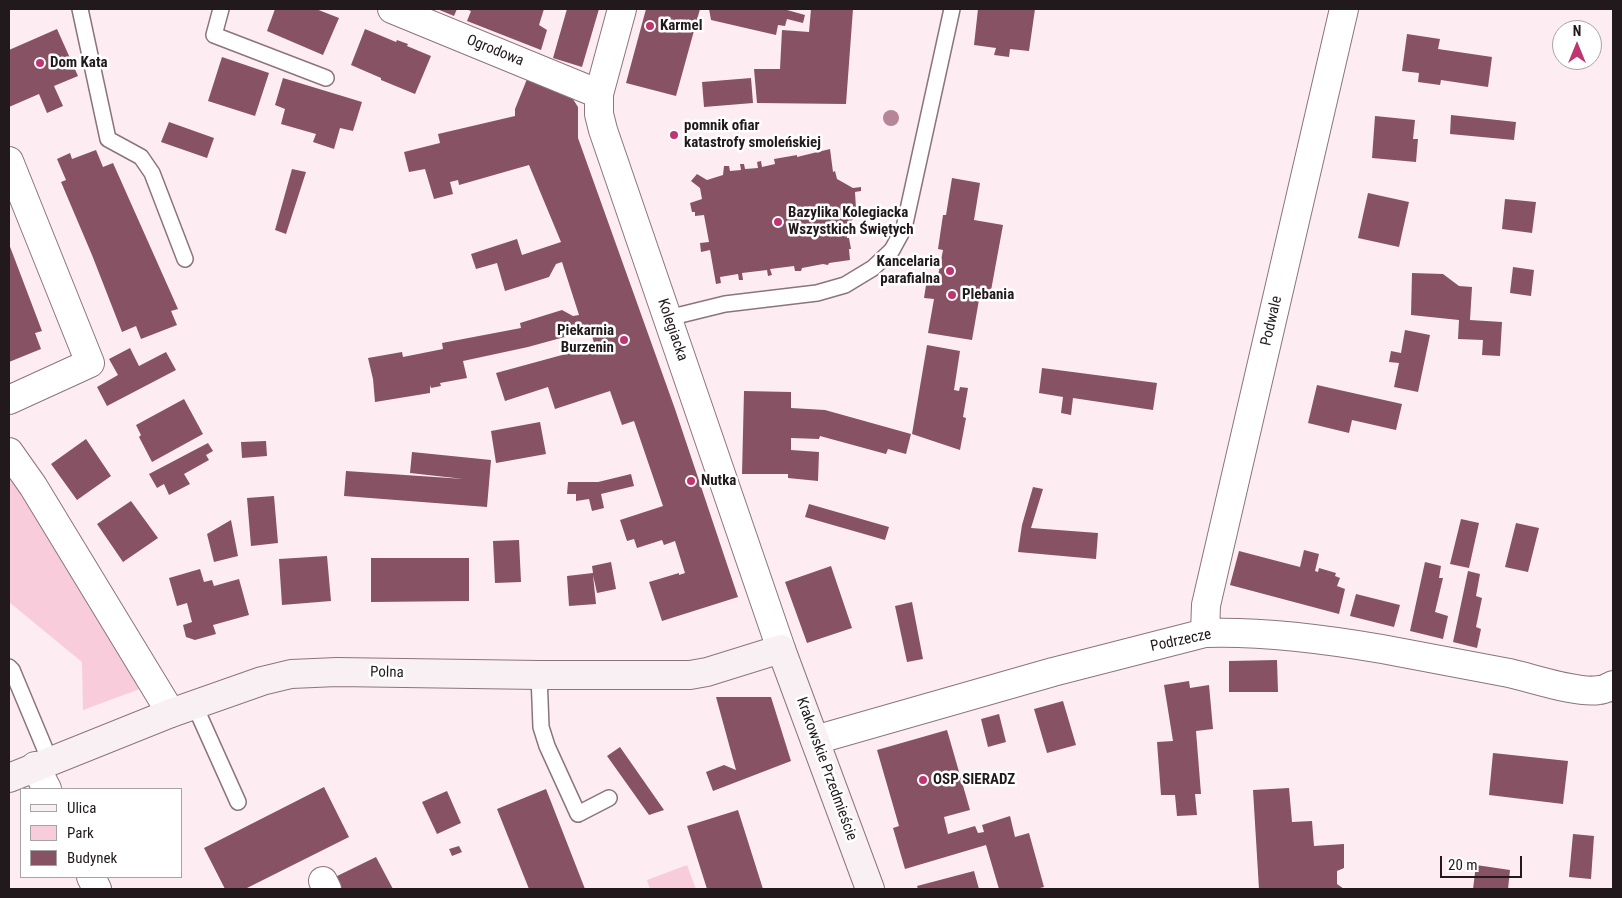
<!DOCTYPE html>
<html>
<head>
<meta charset="utf-8">
<style>
  body { margin:0 }
  #map { position:relative; width:1622px; height:898px; overflow:hidden; background:#fdedf2; font-family:"Roboto Condensed",sans-serif }
  canvas { display:block }
  .frame { position:absolute; inset:0; border:10px solid #21191b; pointer-events:none }
  .legend { position:absolute; left:20px; top:788px; width:162px; height:90px; box-sizing:border-box; background:#fff; border:1px solid #a6a3a4; margin:0; padding:6px 9px; list-style:none; font-size:15px; color:#21191b }
  .legend li { display:flex; align-items:center; gap:10px; height:25px }
  .legend b { width:25px; border:1px solid #a6a3a4 }
  .north { position:absolute; left:1552px; top:20px; width:50px; height:50px; box-sizing:border-box; background:#fff; border:1px solid #a6a3a4; border-radius:50%; rotate:0deg; font-size:14px; font-weight:700; line-height:20px; text-align:center; color:#21191b }
  .north::after { content:''; display:block; margin:auto; width:18px; height:22px; background:#be3571; clip-path:polygon(50% 0,100% 100%,50% 72%,0 100%) }
  .scale { position:absolute; left:1440px; top:856px; width:82px; height:22px; box-sizing:border-box; border:2px solid #21191b; border-top:0; padding-left:6px; font-size:15px; line-height:18px; white-space:nowrap; color:#21191b; -webkit-text-stroke:4px #fff; paint-order:stroke }
</style>
</head>
<body>
<div id="map">
<canvas width="1622" height="898"></canvas>
<div class="frame"></div>
<ul class="legend">
<li><b style="height:6px;background:#f9f0f3"></b>Ulica</li>
<li><b style="height:14px;background:#f8ccda"></b>Park</li>
<li><b style="height:14px;background:#865264"></b>Budynek</li>
</ul>
<div class="north">N</div>
<div class="scale">20 m</div>
</div>
<script>
const context = document.querySelector('canvas').getContext('2d');
context.lineJoin = 'round';
function fill(path, color) { context.fillStyle = color; context.fill(path, 'evenodd'); }
function strokePath(path, color, width, dash) { context.strokeStyle = color; context.lineWidth = width; context.lineCap = dash ? 'butt' : 'round'; context.setLineDash(dash || []); context.stroke(path); }
function label(font, color, halo, rows, align = 'center') {
  context.font = font + ' "Roboto Condensed",sans-serif'; context.lineWidth = 5; context.setLineDash([]); context.textBaseline = 'middle'; context.strokeStyle = halo; context.fillStyle = color; for (const [text, x, y, turn = 0] of rows) {
    context.save(); context.translate(x, y); context.rotate((+turn || 0) * Math.PI / 180); context.textAlign = isNaN(turn) ? turn : align; if (halo) context.strokeText(text, 0, 0); context.fillText(text, 0, 0); context.restore();
  }
}
const green = new Path2D(`
  M9,458L153,684L83,710L82,662L9,602Z
  M687,865L696,889H650L647,880Z`);
const building = new Path2D(`
  M275,9H316L339,18L323,55L267,31Z
  M437,9H457L454,16Z
  M465,9H544L539,25L547,30L541,50L467,21L471,11Z
  M567,9H599L582,67L553,58Z
  M646,9H700L676,96L626,83Z
  M709,9H787V10L805,15L803,23L787,19L785,26L778,25L776,35L711,20Z
  M811,9H853L846,104L757,103L754,69H780L782,30L809,32Z
  M978,9H1035L1029,51L1010,49L1009,57L994,55L996,48L974,45Z
  M57,29L78,76L54,86L63,106L47,113L39,94L9,107V50Z
  M365,29L396,42L397,40L408,44L407,46L431,56L415,94L381,80V78L351,65Z
  M1407,34L1440,39L1438,49L1492,57L1488,87L1441,80L1440,85L1418,82L1419,73L1402,71Z
  M222,57L269,73L255,116L208,101Z
  M283,78L362,102L353,131L340,128L334,149L313,142L316,134L281,124L285,109L275,105Z
  M751,78L753,103L704,107L702,82Z
  M527,79L571,96L578,107V138L675,409L738,597L662,621L649,582L679,573V575L685,573L675,541L664,545L662,540L637,548L634,539L627,541L620,520L663,506L634,421L622,425L610,391L555,409L548,387L505,401L496,373L595,346L590,330L528,347L463,361L467,378L440,383L441,386L431,388L430,385V393L375,402L373,379L368,358L402,352L403,357L443,349L442,343L521,328L520,323L562,310L573,316L579,315L562,262L556,264L549,277L505,291L497,263L476,269L471,254L517,239L522,255L561,242L529,165L459,185L458,180L450,182L453,194L434,199L425,169L409,172L404,152L440,143L438,134L515,116V109Z
  M1451,115L1516,122L1514,140L1450,134Z
  M1375,116L1415,120L1413,139H1418L1416,162L1372,158Z
  M169,122L214,138L207,158L161,142Z
  M830,149L833,172L835,171L837,179L853,188L861,187V191L855,192L856,209H862V213L856,214L846,230L847,238H849L851,249H849L850,260L829,263L828,265L823,264L802,268L801,271H795L794,266L770,269L772,275L768,276L767,270L742,273L743,280H739L738,274L720,277L721,283L716,284L710,250L701,252L700,243L709,242L704,215L695,216V212H692L690,203L702,199L700,188L691,181L697,174L707,180L723,175L724,166H729L730,171L741,170L740,164H744L745,169L758,168L757,162L761,161L762,167L775,164L774,159L797,155V157Z
  M96,150L103,167L113,163L178,309L171,311L177,325L141,339L136,326L122,332L92,255L61,182L66,180L57,159L70,153L72,159Z
  M292,169L306,172L286,234L275,230Z
  M952,178L980,183L974,220L1003,225L990,296L980,294L972,340L928,333L934,299L924,298L927,279L937,281L943,250L938,249L943,215H946Z
  M1368,193L1409,202L1399,247L1358,238Z
  M1505,199L1536,202L1532,233L1502,229Z
  M9,244L42,331L35,333L41,349L9,362Z
  M1513,267L1534,270L1531,296L1510,293Z
  M1412,273L1443,274L1459,286L1472,287L1470,320L1502,322L1500,356L1482,355L1483,340L1458,339L1459,320L1411,315Z
  M1405,330L1430,335L1418,392L1394,387L1399,363L1389,362L1391,351L1401,353Z
  M927,345L960,351L954,390L959,391L960,387L968,388L963,417L966,418L960,450L912,434Z
  M130,348L139,366L166,352L176,370L107,406L97,387L118,375L109,359Z
  M1042,368L1157,383L1153,410L1073,398L1071,415L1061,413L1063,397L1039,393Z
  M1317,385L1402,404L1396,430L1352,420L1349,433L1308,423Z
  M744,391L791,392V408L825,410L911,434L906,454L888,449L886,454L820,436L819,439L791,438V450L819,452L818,481L788,478V474H742Z
  M184,399L203,434L152,462L139,437L141,435L136,425Z
  M540,422L546,454L496,463L491,431Z
  M86,439L111,476L77,500L51,464Z
  M266,441L267,456L242,458L241,442Z
  M208,443L213,451L206,455L209,460L184,474L190,484L169,495L164,484L157,488L149,474Z
  M412,452L491,460L487,507L344,496L346,471L464,479L410,473Z
  M631,474L634,486L601,494L604,508L592,511L589,499L576,501V494H567L568,482H598Z
  M1033,487L1043,489L1031,528L1098,533L1096,559L1018,552L1022,525Z
  M274,496L278,543L251,546L247,498Z
  M131,501L158,538L123,562L97,524Z
  M809,504L889,527L885,540L805,517Z
  M1461,519L1479,523L1469,568L1450,564Z
  M231,520L238,556L214,562L207,534Z
  M1516,523L1539,528L1528,572L1505,567Z
  M519,540L521,582L495,583L493,541Z
  M1304,550L1319,554L1315,571L1318,572L1319,568L1336,573L1335,576L1340,578L1337,586L1345,589L1339,614L1230,585L1239,551L1300,567Z
  M327,556L331,601L282,605L279,559Z
  M371,558H469V601L371,602Z
  M611,562L616,589L597,593L593,575L596,604L569,606L567,576L593,573L592,566Z
  M1425,562L1441,566L1439,578H1443L1435,612L1448,616L1443,639L1410,631Z
  M831,566L852,628L807,643L785,582Z
  M200,569L204,582L212,580L214,586L239,579L249,615L213,625L216,634L195,640L186,637L183,625L192,622L187,603L177,606L169,578Z
  M1468,571L1480,574L1476,596L1482,598L1476,627L1481,629L1477,648L1453,642Z
  M1356,594L1400,605L1394,627L1350,616Z
  M912,602L923,659L907,662L895,606Z
  M1277,660L1278,692H1229V661Z
  M1189,681L1190,688L1209,685L1213,729L1196,731L1201,794H1195L1197,815L1177,816L1175,795H1161L1157,742L1173,741L1164,685Z
  M716,697H771L791,761L713,791L706,772L724,765L736,770Z
  M1063,701L1076,745L1047,753L1034,709Z
  M999,714L1006,742L988,747L981,719Z
  M947,730L970,810L944,817L948,834L975,826L978,833L984,832L982,825L1010,816L1015,837L1029,833L1044,887L1036,889H999L986,845L905,869L893,828L899,826L877,750Z
  M620,747L664,810L649,815L607,756Z
  M1493,753L1568,761L1563,804L1489,795Z
  M324,787L349,837L245,889H225L204,848Z
  M1289,788L1292,822L1312,821L1314,846L1344,844V868L1337,871V884L1344,889H1259L1253,790Z
  M546,789L585,889H529L497,809Z
  M447,791L461,823L437,834L422,802Z
  M738,810L763,889H707L687,826Z
  M1573,834L1594,836L1591,879L1569,877Z
  M459,846L462,852L452,856L449,849Z
  M376,857L393,889H336L331,879Z
  M1476,865L1510,870L1508,889H1473Z
  M974,871L979,889H918L917,886Z`);
const lane = new Path2D(`
  M80,9L108,139L141,157L152,173L185,259
  M221,9L214,35L326,78
  M668,318L725,304L817,293L845,285L873,268L892,250L904,228L952,9
  M9,667L12,670L50,761
  M539,675L541,727L547,746L578,814L609,798
  M194,704L238,802`);
const street = new Path2D(`
  M392,9L599,94
  M622,9L599,94V114L603,130L781,649
  M9,161L90,363L9,400
  M9,452L33,486L171,713
  M1205,633L1206,605L1344,9
  M815,740L1053,672L1205,633C1264,631 1324,639 1382,649C1425,657 1467,665 1509,673C1532,678 1578,694 1599,690C1604,690 1609,687 1613,685
  M35,766L47,789
  M91,877L97,889
  M323,881L327,889`);
const secondary = new Path2D(`
  M9,778L171,713L262,681L291,674L337,672L539,675H690L707,672L781,649L870,889`);
const trees = [
  [891,118]
];
const markers = [
  [650,26,5,"#be3571"],
  [40,63,5,"#be3571"],
  [674,135,5,"#be3571"],
  [778,222,5,"#be3571"],
  [950,271,5,"#be3571"],
  [952,295,5,"#be3571"],
  [624,340,5,"#be3571"],
  [691,481,5,"#be3571"],
  [923,780,5,"#be3571"]
];
const poiNames = [
  ["Karmel",660,26],
  ["Dom Kata",50,63],
  ["pomnik ofiar",684,126],
  ["katastrofy smoleńskiej",684,143],
  ["Bazylika Kolegiacka",788,213],
  ["Wszystkich Świętych",788,230],
  ["Kancelaria",940,262,"right"],
  ["parafialna",940,279,"right"],
  ["Plebania",962,295],
  ["Piekarnia",614,331,"right"],
  ["Burzenin",614,348,"right"],
  ["Nutka",701,481],
  ["OSP SIERADZ",933,780]
];
const streetNames = [
  ["Ogrodowa",495,51,22],
  ["Podwale",1272,321,-77],
  ["Kolegiacka",672,330,71],
  ["Podrzecze",1181,641,-12],
  ["Polna",387,673,1],
  ["Krakowskie Przedmieście",826,769,70]
];
fill(green, '#f8ccda');
fill(building, '#865264');
strokePath(lane, '#8b757b', 18);
strokePath(street, '#8b757b', 30);
strokePath(secondary, '#8b757b', 30);
strokePath(lane, '#fff', 15);
strokePath(street, '#fff', 28);
strokePath(secondary, '#f9f0f3', 28);
context.fillStyle = '#b48698';
for (const [x, y] of trees) { context.beginPath(); context.arc(x, y, 8, 0, 2 * Math.PI); context.fill(); }
for (const [x, y, r, color] of markers) { const dot = new Path2D(); dot.arc(x, y, r, 0, 2 * Math.PI); context.fillStyle = color; context.fill(dot); strokePath(dot, '#fff', 2); }
label('bold 15px', '#21191b', '#fff', poiNames, 'left');
label('15px', '#21191b', '#fff', streetNames);
</script>
</body>
</html>
